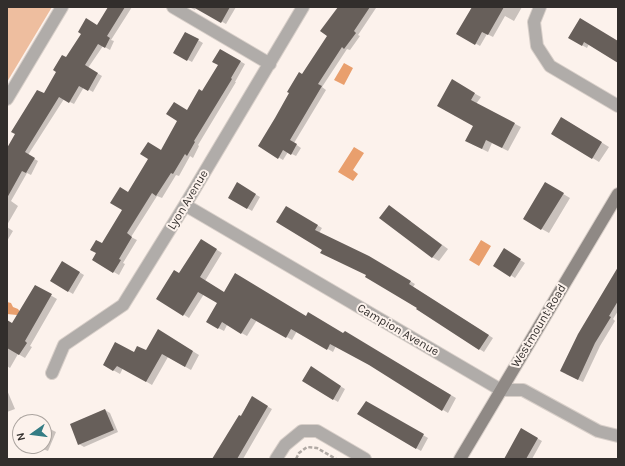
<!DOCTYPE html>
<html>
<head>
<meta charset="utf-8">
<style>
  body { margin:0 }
  #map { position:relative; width:625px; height:466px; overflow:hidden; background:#fcf2ec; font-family:Karla,sans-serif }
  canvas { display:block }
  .frame { position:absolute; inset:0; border:8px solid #322e2c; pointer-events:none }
  .north { position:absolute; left:12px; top:414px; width:40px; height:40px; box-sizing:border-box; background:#fcf2ec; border:1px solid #aba49f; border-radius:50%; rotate:256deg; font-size:11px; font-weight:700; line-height:16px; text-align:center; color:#322e2c }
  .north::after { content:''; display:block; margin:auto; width:14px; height:18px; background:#347c84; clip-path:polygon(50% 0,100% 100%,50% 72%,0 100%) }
</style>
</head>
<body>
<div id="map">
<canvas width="625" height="466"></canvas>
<div class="frame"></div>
<div class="north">N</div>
</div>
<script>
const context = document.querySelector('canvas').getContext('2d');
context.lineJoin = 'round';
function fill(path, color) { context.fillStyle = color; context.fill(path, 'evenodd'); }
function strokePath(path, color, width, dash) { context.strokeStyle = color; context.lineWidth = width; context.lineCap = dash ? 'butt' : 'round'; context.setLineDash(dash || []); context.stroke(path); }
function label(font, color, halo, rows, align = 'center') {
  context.font = font + ' Karla,sans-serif'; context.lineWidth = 4; context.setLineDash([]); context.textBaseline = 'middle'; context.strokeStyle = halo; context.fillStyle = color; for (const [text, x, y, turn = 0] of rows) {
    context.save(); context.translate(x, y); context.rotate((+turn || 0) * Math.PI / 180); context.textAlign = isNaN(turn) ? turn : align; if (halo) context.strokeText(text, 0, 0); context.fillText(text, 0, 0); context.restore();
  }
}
const green = new Path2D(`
  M7,7H52L7,82Z`);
const water = new Path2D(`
  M344,63L353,68L344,85L334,80Z
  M354,147L364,153L353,170L358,174L353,181L338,172Z
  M481,240L491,246L479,266L469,260Z
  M7,302L11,303L13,307L18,309L20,312L17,315L7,314Z`);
const shadow = new Path2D(`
  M110,7H132L111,40L114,41L110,50L103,46L88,68L102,76L93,92L84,87L74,104L64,99L28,155L38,161L31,175L27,173L11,201L18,206L7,225V149L44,95L66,59L98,26Z
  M189,7H236L226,24L196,7L195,10Z
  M338,7L376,8L358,35L360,36L350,50L347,49L322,87L326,90L294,143L301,148L296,156L288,152L283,160L259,146L329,36Z
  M478,7H522L514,21L505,16L493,37L487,34L480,46L457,33Z
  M186,33L203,43L192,62L175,53Z
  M569,38L618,42V62L589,44L587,48Z
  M220,50L245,64L235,82H236L198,145L199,146L193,158L190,156L179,176L176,175L162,198L157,196L131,237L137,240L123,263L125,264L119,275L93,260L123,210L129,193L161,151L187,111L203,92L219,64Z
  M452,81L481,97L476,104L521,127L508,151L492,143L488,152L472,144L474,126Z
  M562,118L609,147L599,162L553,133Z
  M545,183L570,198L549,233L524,219Z
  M237,184L260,197L252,211L229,197Z
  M389,206L448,249L439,261L432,257Z
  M286,207L322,228L319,233L374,260L415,284L413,287L493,338L484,352L367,275L323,250Z
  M7,227L13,231L7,241Z
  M201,240L222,253L205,281L225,293L307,317L344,335L345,332L456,398L448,413L370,365L336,346L333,352L297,331L292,340L257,320L247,336L227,325L224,331L207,322L218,303L204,294L189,318L158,298L179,274Z
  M504,250L525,263L515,278L495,265Z
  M62,262L84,275L73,294L51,281Z
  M618,269V311L613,319L615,321L600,346L583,382L566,374Z
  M35,286L57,299L30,346L32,347L25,358L18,354L10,368L7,366V323L13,324Z
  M158,330L199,355L191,370L168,357L152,385L123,368L120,374L104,365L134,354L146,352Z
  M311,368L345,389L338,402L303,381Z
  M7,390L15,409L7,412Z
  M252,398L272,409L243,459H213Z
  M105,410L110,413L118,432L84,447L79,444Z
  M359,414L401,422L428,438L421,451Z
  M20,417L33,422H20V440L13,437Z
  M44,426L56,432L48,451L35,446H44Z
  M522,430L542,441L532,459H505Z`);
const building = new Path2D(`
  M108,7H125L107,36L110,38L105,48L98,44L85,65L98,73L88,91L79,86L69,103L59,97L25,152L35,158L26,173L22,171L7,198V148L15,134L11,132L37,90L44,93L56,72L53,70L62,55L66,57L81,34L78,32L86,18L97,25Z
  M193,7H230L221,23Z
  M338,7H370L354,31L356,33L344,49L342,47L318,84L322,86L290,140L297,144L291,155L283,150L278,159L258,146L275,118L289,93L287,92L299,72L302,74L327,36L320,31Z
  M472,7H504L488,35L482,32L475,45L456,34Z
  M580,18L618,41V63L584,42L582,46L568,38Z
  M185,32L199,39L187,61L173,53Z
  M220,49L241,61L231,78L232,79L194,141L195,142L187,156L185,154L173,174L171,173L156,196L152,193L127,233L132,237L119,259L121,260L113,273L92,260L96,253L90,250L96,240L102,243L122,210L110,203L120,187L128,192L148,159L140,154L148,142L161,150L177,121L166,114L174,102L187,110L199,89L202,91L218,65L212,62Z
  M452,79L475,93L471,100L515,123L502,148L486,140L482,149L465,141L473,126L437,106Z
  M561,117L602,142L592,159L551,134Z
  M237,182L256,194L247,209L228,198Z
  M545,182L564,193L541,230L523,219Z
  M389,205L442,245L432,258L379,218Z
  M286,206L318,225L315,230L369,256L411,281L409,284L489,335L479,350L416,309L417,308L365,277L366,275L320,253L322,250L276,222Z
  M201,239L217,249L200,277L224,292L235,273L306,316L308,312L343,333L345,331L451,395L442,411L369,365L330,344L327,350L291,329L286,338L251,318L241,334L222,322L218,329L206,322L217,303L198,292L183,316L156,299L174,270L179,273Z
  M504,248L521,259L510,277L493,266Z
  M62,261L80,272L68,292L50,281Z
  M618,267V301L609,316L611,317L595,343L578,380L560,371L578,334Z
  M35,285L52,294L25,341L27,343L19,355L7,348V320L12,323Z
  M158,329L193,351L185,367L162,354L146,382L117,366L113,371L103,365L115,342L134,352L137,346L146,350Z
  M311,366L341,386L333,400L302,381Z
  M252,396L268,406L237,459H212L239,415L241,416Z
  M366,401L424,434L416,449L357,414Z
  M105,409L114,430L78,445L70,424Z
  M521,428L538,438L526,459H504Z`);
const path = new Path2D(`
  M296,459L299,453L307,447L317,448L336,459`);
const street = new Path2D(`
  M173,7L270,64
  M540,7L534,22L537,46L550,66L618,106
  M7,99L62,7
  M185,205L501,390H523L598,431L618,436
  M52,373L64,345L123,305L185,205L303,7
  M276,459L285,445L302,431H317L365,459`);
const secondary = new Path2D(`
  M460,459L618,194`);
const streetNames = [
  ["Lyon Avenue",188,200,-59],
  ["Westmount Road",539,326,-59],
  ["Campion Avenue",398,330,30]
];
fill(green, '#eebe9f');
fill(water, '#e99f6d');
fill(shadow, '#0003');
fill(building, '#675f5a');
strokePath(street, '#d8cfc9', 14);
strokePath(secondary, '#d8cfc9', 14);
strokePath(path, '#b0a9a4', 2.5, [4, 2]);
strokePath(street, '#b0aca9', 12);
strokePath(secondary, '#8f8985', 12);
label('12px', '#322e2c', '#fcf2ec', streetNames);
</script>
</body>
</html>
